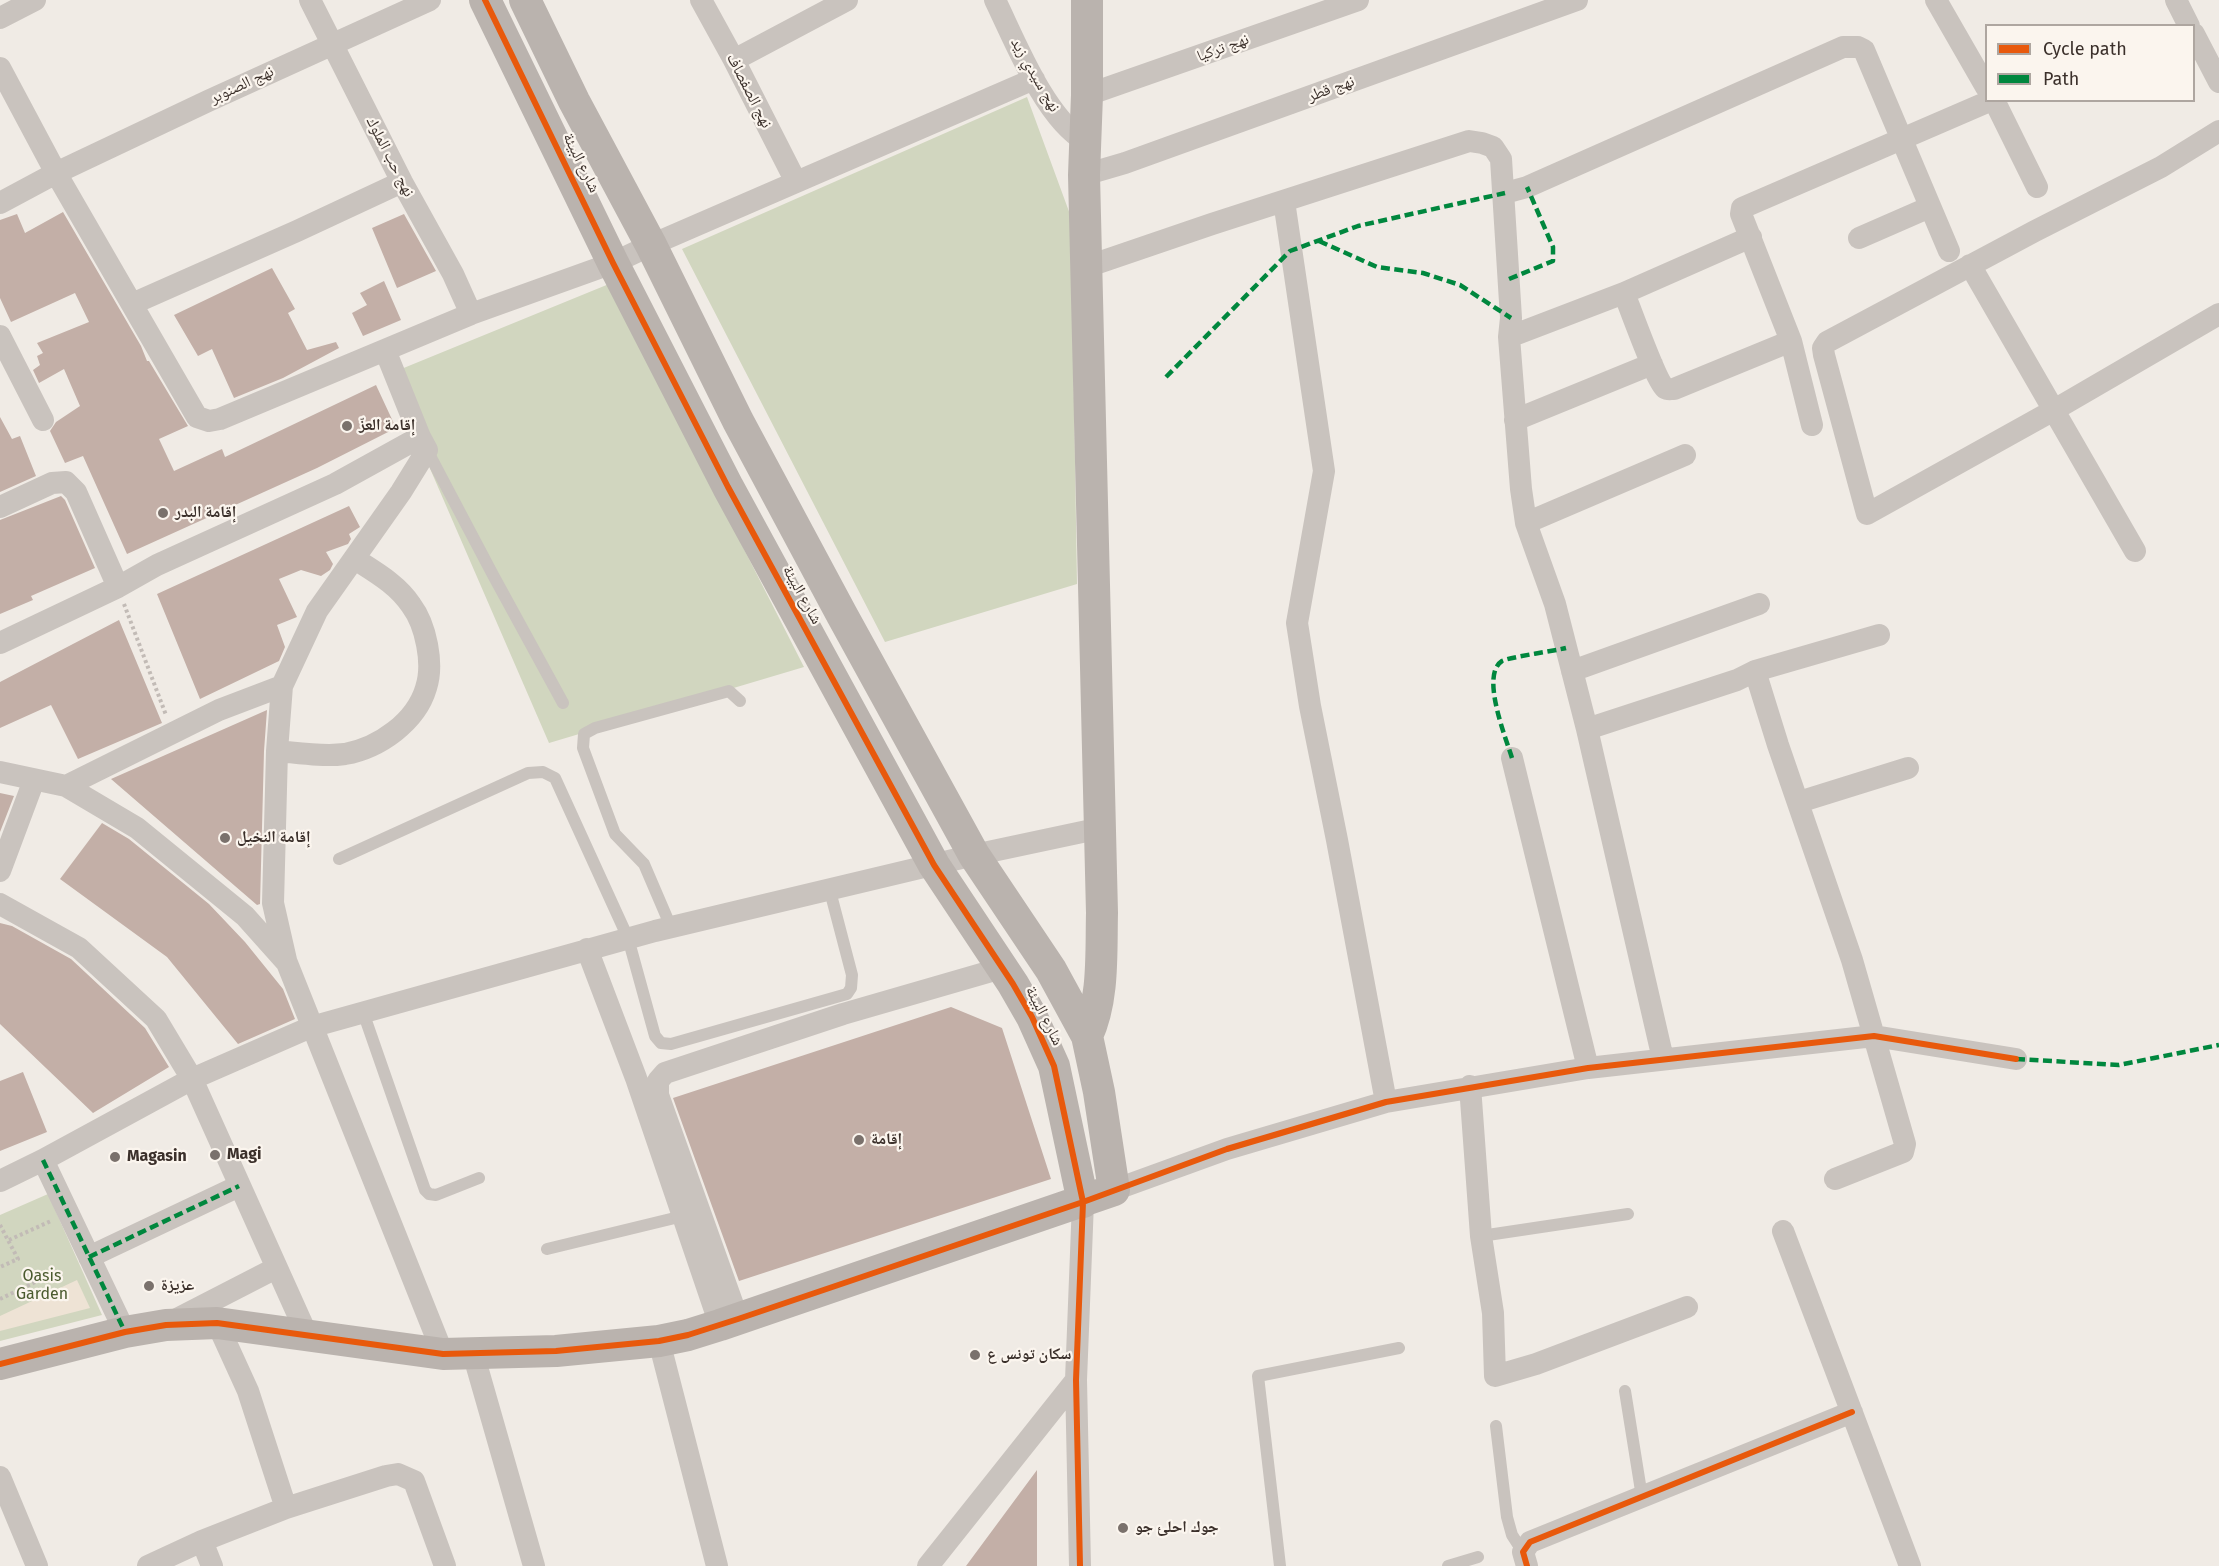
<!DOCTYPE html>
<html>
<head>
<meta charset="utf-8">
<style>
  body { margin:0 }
  #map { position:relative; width:2219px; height:1566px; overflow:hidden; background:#f0ebe5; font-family:"Fira Sans",sans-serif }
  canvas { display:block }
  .legend { position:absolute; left:1985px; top:24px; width:210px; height:78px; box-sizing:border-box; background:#fbf5ee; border:2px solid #aea6a0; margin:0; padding:8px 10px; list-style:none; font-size:18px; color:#3b302b }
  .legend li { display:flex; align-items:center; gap:12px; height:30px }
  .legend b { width:30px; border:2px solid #aea6a0 }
</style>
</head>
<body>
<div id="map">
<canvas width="2219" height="1566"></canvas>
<ul class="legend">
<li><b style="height:8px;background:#e8590c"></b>Cycle path</li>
<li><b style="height:8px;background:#00873e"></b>Path</li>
</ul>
</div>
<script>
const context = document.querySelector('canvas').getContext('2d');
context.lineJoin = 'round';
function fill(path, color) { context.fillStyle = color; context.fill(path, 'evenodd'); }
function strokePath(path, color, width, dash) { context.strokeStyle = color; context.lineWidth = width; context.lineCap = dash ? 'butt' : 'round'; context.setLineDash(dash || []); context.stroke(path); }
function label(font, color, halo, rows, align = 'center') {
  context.font = font + ' "Fira Sans","Noto Naskh Arabic",sans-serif'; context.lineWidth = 4.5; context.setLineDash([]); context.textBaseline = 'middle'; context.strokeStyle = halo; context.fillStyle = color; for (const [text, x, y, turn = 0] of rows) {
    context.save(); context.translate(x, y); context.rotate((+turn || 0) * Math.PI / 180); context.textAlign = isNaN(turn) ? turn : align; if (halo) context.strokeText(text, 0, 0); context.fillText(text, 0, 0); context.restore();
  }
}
const green = new Path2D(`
  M1027,97L1071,217L1077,584L885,642L682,249Z
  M609,284L804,667L549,743L389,374Z
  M48,1194L102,1315L0,1341V1215Z`);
const plaza = new Path2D(`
  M77,1280L90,1308L0,1331V1316Z`);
const building = new Path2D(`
  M63,212L141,346L147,361H149L188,426L159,439L174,471L222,449L225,457L376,385L396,428L317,468L127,554L83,456L65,463L50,431L56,422L80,406L64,369L39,383L33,370L40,365L37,356L43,353L37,343L89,322L75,293L11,322L0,298V220L17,214L25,233Z
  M404,214L436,271L397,288L372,228Z
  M272,268L295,309L288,313L307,350L336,342L339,348L283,378L234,398L212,349L198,356L174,315Z
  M384,281L401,320L363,336L352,313L367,305L360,293Z
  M0,417L12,439L20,436L36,476L0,492Z
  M61,496L65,500L95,568L31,596L33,600L0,614V520Z
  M349,506L360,527L349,534L351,539L348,544L326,552L333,564L330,570L321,576L301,570L279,579L297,617L277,625L285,647L279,661L200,699L157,594Z
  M119,620L162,723L78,759L51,705L0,728V682Z
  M267,710L264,751L260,904L257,905L111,779Z
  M0,793L14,796L0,832Z
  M102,823L129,839L209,904L245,942L283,989L295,1019L238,1044L167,957L60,879Z
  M0,923L12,926L71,959L145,1028L169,1067L93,1113L0,1024Z
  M951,1007L1002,1028L1051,1179L739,1281L673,1098Z
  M23,1072L47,1132L0,1151V1081Z
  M1037,1470V1566H966Z`);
const path = new Path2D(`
  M124,604L166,715
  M0,1225L18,1259L0,1267
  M9,1240L51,1221
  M0,1299L58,1271`);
const lane = new Path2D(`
  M427,450L493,575L563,703
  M339,859L528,773L543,772L555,778L628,938L655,1036L661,1043L671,1044L847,994L851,988L852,975L830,891
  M671,927L644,864L615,834L583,748L584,734L595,728L729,691L740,701
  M363,1012L425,1190L429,1194L436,1195L479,1178
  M1481,1236L1628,1214
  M547,1249L683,1216
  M1625,1391L1642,1497
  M1496,1426L1507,1517L1512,1535L1523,1552
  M1280,1566L1258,1376L1399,1348
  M1448,1566L1478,1557`);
const street = new Path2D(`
  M310,0L402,182L453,274L471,314
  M701,0L734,60L796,182
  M995,0C1015,41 1045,118 1085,141
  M1936,0L1986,87
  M2176,0L2189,26
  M0,18L35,0
  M2194,34L2219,82
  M734,60L847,0
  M0,68L56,173L197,417L209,421L220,419L471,314L613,263L651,245L1034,79
  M1087,95L1358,0
  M1994,100L2037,187
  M2219,131L2161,167L2035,231L1827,342L1823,348L1824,355L1867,514L2054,410L2219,314
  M1084,175L1125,163L1577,0
  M1505,193L1527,187L1843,47H1858L1864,50L1949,251
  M1284,201L1324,471L1297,623L1310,706L1337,840L1386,1102
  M0,203L56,173L208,101L430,0
  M1859,238L1930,207
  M1970,265L2135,551
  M1086,267L1212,224L1469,141L1482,143L1493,147L1501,159L1511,318L1509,337L1521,489L1526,523L1555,604L1587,729L1663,1059
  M1624,293C1630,308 1656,381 1665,388C1668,390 1670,389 1674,389L1791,341L1741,214L1742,208L1992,100
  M132,304L297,231L402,182
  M0,336L43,420
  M1509,337L1624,293L1751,237
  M1791,341L1812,425
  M1515,420L1652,364
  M0,507L52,483L66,482L76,492L118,587
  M1526,523L1685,455
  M0,643L118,587L157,565L335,484L420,437L385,350
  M1572,671L1759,604
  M1755,671L1879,635
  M1587,729L1737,680L1755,671L1778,745L1852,960L1905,1144L1903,1152L1835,1179
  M277,751C299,753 323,757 345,754C379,748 416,722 426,688C434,664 426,625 411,605C397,584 375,572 355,559
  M1512,758L1588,1068
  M0,772L66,786L137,828L245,916L287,963L443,1354
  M66,786L219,710L282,686
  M1799,802L1908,768
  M0,871L34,780
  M0,904L79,948L156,1019L192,1079L308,1337
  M587,949L636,1078L720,1325
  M286,960L273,903L277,751L282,686L317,611L401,492L427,450L420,437
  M1470,1086L1481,1236L1493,1313L1495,1376L1536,1364L1687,1307
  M43,1160L125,1332
  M0,1181L43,1160L192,1079L311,1027L655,931L974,855L1101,828
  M1114,1190L1227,1149L1386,1102L1588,1068L1874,1036L2016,1059
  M1783,1231L1910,1566
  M89,1257L239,1186
  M738,1319L658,1095V1081L665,1073L843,1014L1002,968
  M173,1321L276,1268
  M217,1323L248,1391L286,1508
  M659,1341L717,1566
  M473,1353L534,1566
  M0,1477L37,1566
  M202,1541L212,1566
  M148,1566L202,1541L286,1508L386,1476L398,1474L414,1481L445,1566
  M928,1566L1076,1380
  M1080,1566L1076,1380L1083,1202
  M1527,1566L1523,1552L1530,1542L1852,1412`);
const secondary = new Path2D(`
  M485,0L613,263L728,487L934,865L1013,984L1032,1017L1054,1066L1083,1202
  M1087,1036C1104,999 1101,954 1102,913L1084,175L1087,95V0
  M0,1364L125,1332L166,1325L217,1323L443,1354L556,1351L659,1341L688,1335L720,1325L1114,1190L1099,1092L1087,1036L1051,970L974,855L842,615L738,421L651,245L574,101L525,0`);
const quiet = new Path2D(`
  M1319,241L1377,267L1423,273L1460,285L1511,318
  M1509,279L1553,261V247L1527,187
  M1166,377L1290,251L1358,226L1505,193
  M1512,758C1506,738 1480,675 1502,661C1510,657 1554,651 1566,648
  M2016,1059L2119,1065L2219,1045
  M43,1160L125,1332
  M89,1257L239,1186`);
const cycleway = new Path2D(`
  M485,0L613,263L728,487L934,865L1013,984L1032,1017L1054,1066L1083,1202L1076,1380L1080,1566
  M0,1364L125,1332L166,1325L217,1323L443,1354L556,1351L659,1341L688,1335L738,1319L1083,1202L1227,1149L1386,1102L1588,1068L1874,1036L2016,1059
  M1527,1566L1523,1552L1530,1542L1852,1412`);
const markers = [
  [347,426,6,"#7a716c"],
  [163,513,6,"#7a716c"],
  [225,838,6,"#7a716c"],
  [859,1140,6,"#7a716c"],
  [215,1155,6,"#7a716c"],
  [115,1157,6,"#7a716c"],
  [149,1286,6,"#7a716c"],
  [975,1355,6,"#7a716c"],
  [1123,1528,6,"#7a716c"]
];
const streetNames = [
  ["نهج تركيا",1223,48,-20],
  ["نهج سيدي زيد",1035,75,60],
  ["نهج الصنوبر",242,85,-25],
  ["نهج قطر",1331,89,-20],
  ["نهج الصفصاف",749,91,63],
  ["نهج حب الملوك",390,157,63],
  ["شارع البيئة",581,163,64],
  ["شارع البيئة",802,595,61],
  ["شارع البيئة",1044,1016,63]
];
const poiNames = [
  ["إقامة العزّ",359,426],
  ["إقامة البدر",175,513],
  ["إقامة النخيل",237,838],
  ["إقامة",871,1140],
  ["Magi",227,1155],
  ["Magasin",127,1157],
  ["عزيزة",161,1286],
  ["سكان تونس ع",987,1355],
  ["جوك احلئ جو",1135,1528]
];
const parkNames = [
  ["Oasis",42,1277],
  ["Garden",42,1295]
];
fill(green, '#d1d6bf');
fill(plaza, '#eee3d5');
fill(building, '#c3afa7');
strokePath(path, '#c2bbb6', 4, [3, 3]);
strokePath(lane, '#c9c3be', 12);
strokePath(street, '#c9c3be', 22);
strokePath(secondary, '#bab3ae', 32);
strokePath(quiet, '#00873e', 4.5, [9, 4.5]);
strokePath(cycleway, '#e8590c', 6);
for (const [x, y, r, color] of markers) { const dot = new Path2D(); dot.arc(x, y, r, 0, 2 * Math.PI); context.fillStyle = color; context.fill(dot); strokePath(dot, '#fbf5ee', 2); }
label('16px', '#3b302b', '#fbf5ee', streetNames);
label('bold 16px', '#3b302b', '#fbf5ee', poiNames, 'left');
label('16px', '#4a5a2e', '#fbf5ee', parkNames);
</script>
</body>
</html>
